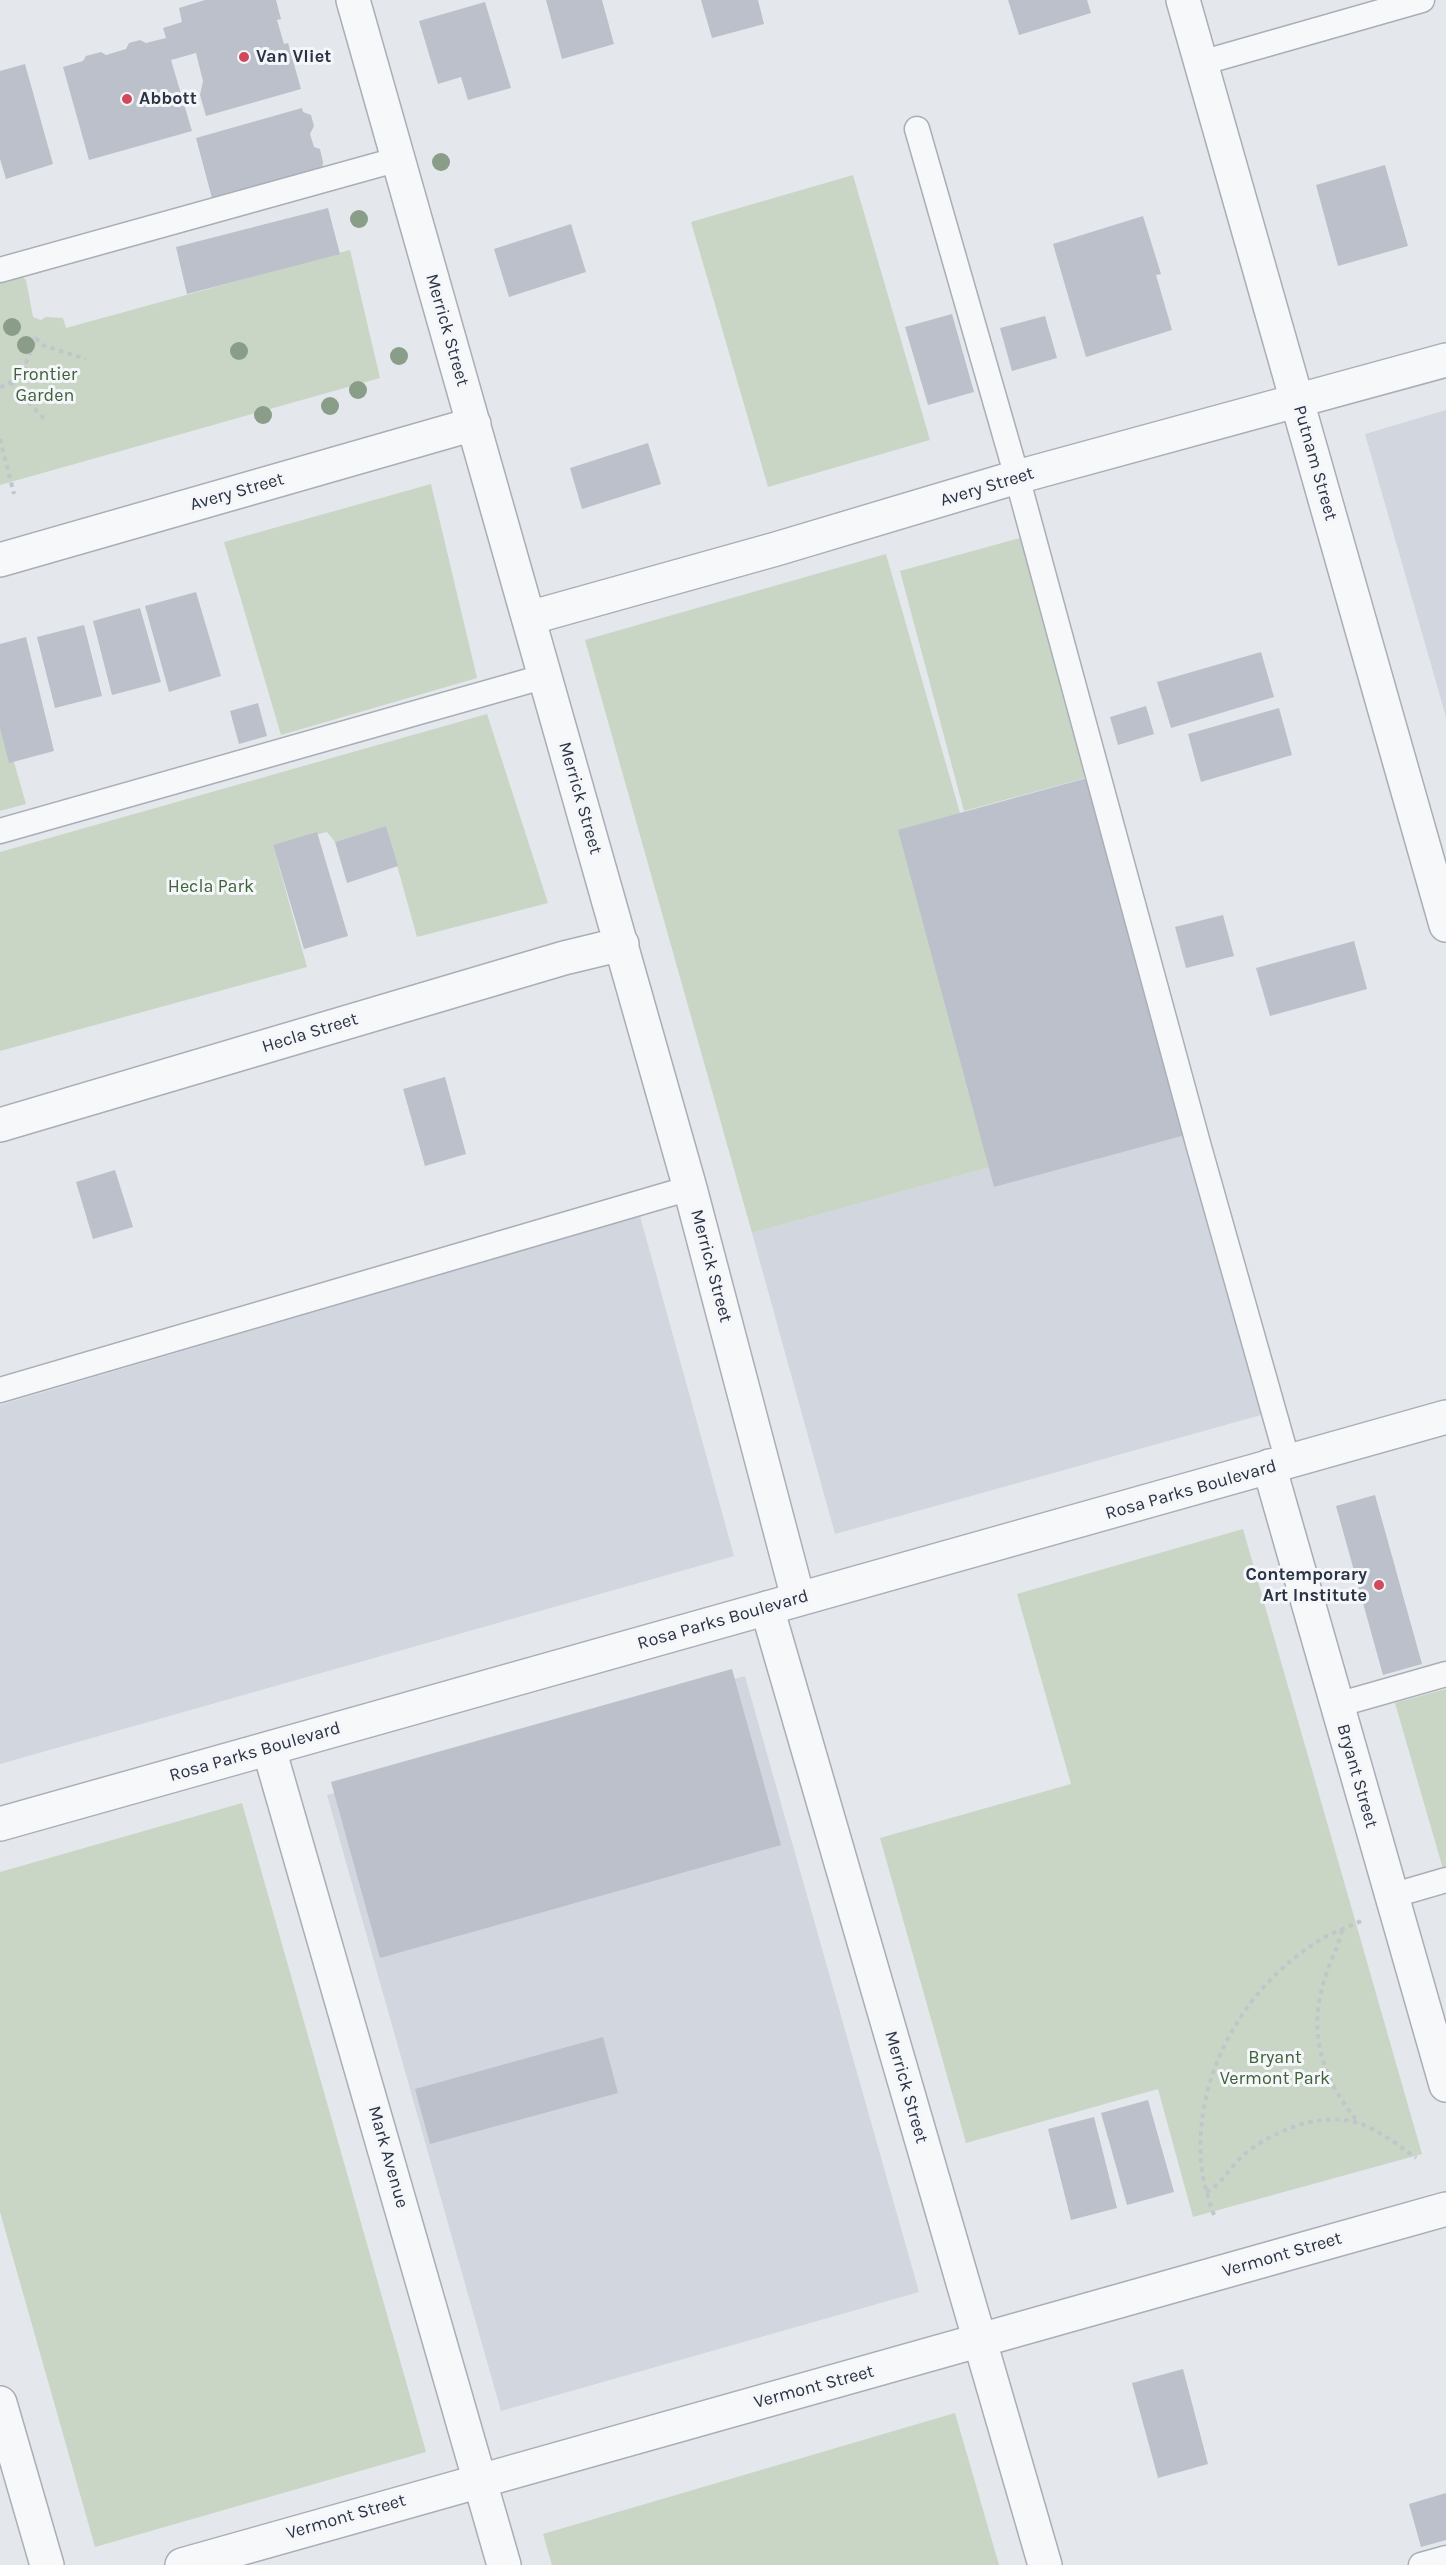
<!DOCTYPE html>
<html>
<head>
<meta charset="utf-8">
<style>
  body { margin:0 }
  canvas { display:block; background:#e4e7ec }
</style>
</head>
<body>
<canvas width="1446" height="2565"></canvas>
<script>
const context = document.querySelector('canvas').getContext('2d');
context.lineJoin = 'round';
function fill(path, color) { context.fillStyle = color; context.fill(path, 'evenodd'); }
function strokePath(path, color, width, dash) { context.strokeStyle = color; context.lineWidth = width; context.lineCap = dash ? 'butt' : 'round'; context.setLineDash(dash || []); context.stroke(path); }
function label(font, color, halo, rows, align = 'center') {
  context.font = font + ' Karla,sans-serif'; context.lineWidth = 6; context.setLineDash([]); context.textBaseline = 'middle'; context.strokeStyle = halo; context.fillStyle = color; for (const [text, x, y, turn = 0] of rows) {
    context.save(); context.translate(x, y); context.rotate((+turn || 0) * Math.PI / 180); context.textAlign = isNaN(turn) ? turn : align; if (halo) context.strokeText(text, 0, 0); context.fillText(text, 0, 0); context.restore();
  }
}
const built = new Path2D(`
  M1446,410V717L1365,434Z
  M1085,778L1261,1415L835,1534L752,1233L990,1167L960,813Z
  M640,1216L734,1556L0,1764V1405Z
  M745,1676L919,2292L501,2411L327,1795Z`);
const green = new Path2D(`
  M853,175L930,440L768,487L691,222Z
  M350,250L380,378L0,485V271L21,275L26,280L33,317L41,320L46,317L63,318L66,328Z
  M431,484L477,678L281,735L224,542Z
  M1020,538L1085,778L964,811L900,571Z
  M886,554L960,813L990,1167L752,1233L585,640Z
  M0,713L26,804L0,811Z
  M487,714L548,903L417,937L386,826L335,842L327,832L273,845L307,967L0,1051V852Z
  M1243,1529L1422,2154L1193,2217L1158,2089L966,2143L880,1838L1071,1784L1017,1594Z
  M1446,1689V1868L1443,1869L1395,1703Z
  M242,1803L426,2452L95,2547L0,2212V1872Z
  M955,2413L999,2565H552L543,2534Z`);
const building = new Path2D(`
  M205,0H276L281,19L277,20L284,44L288,43L301,89L206,116L200,95L203,81L196,53L171,60L192,131L89,160L63,67L83,61L86,56L101,52L106,55L126,49L129,43L140,40L146,43L166,38L163,28L182,22L179,8Z
  M546,0H602L614,44L562,59Z
  M701,0H758L764,24L712,38Z
  M1008,0H1087L1091,13L1019,35Z
  M485,2L511,88L468,100L461,77L438,84L419,21Z
  M25,64L53,164L6,179L0,159V71Z
  M302,108L303,112L311,115L314,126L310,134L314,147L320,149L323,162L322,171L213,202L196,138Z
  M1385,165L1408,246L1338,266L1316,185Z
  M328,208L340,254L187,294L176,247Z
  M1143,216L1161,274L1156,275L1172,330L1086,357L1053,244Z
  M571,224L586,272L509,297L494,249Z
  M952,314L974,392L928,405L905,327Z
  M1045,316L1057,358L1012,371L1000,328Z
  M648,443L661,484L582,509L570,468Z
  M196,592L221,676L169,692L145,606Z
  M140,608L161,682L112,695L93,621Z
  M84,625L102,696L55,708L37,637Z
  M26,637L54,751L9,763L0,728V644Z
  M1261,652L1274,697L1171,728L1157,682Z
  M258,703L267,736L239,744L230,711Z
  M1146,706L1154,734L1118,745L1110,717Z
  M1279,708L1292,755L1201,782L1188,734Z
  M1088,778L1185,1135L994,1187L898,830Z
  M386,826L398,866L347,883L335,842Z
  M317,832L348,936L304,949L273,845Z
  M1223,915L1234,956L1186,968L1175,927Z
  M1354,941L1367,989L1270,1016L1256,968Z
  M445,1077L466,1154L425,1166L403,1089Z
  M115,1170L133,1227L93,1239L76,1182Z
  M1375,1495L1422,1664L1383,1675L1336,1506Z
  M732,1669L781,1845L380,1958L331,1782Z
  M603,2037L618,2093L430,2144L415,2089Z
  M1148,2100L1174,2192L1127,2205L1101,2113Z
  M1094,2117L1117,2208L1071,2220L1048,2129Z
  M1183,2369L1208,2464L1158,2478L1132,2383Z
  M1446,2493V2540L1421,2547L1409,2504Z`);
const path = new Path2D(`
  M36,338L42,345L86,359
  M24,368L48,379
  M10,382L45,420
  M0,387C23,380 28,358 36,337
  M0,439L14,494
  M1342,1930C1339,1944 1333,1955 1328,1969C1306,2029 1319,2075 1359,2123
  M1206,2192C1225,2182 1229,2167 1245,2154C1274,2130 1324,2110 1361,2124C1381,2132 1399,2145 1416,2158
  M1214,2215C1208,2198 1202,2179 1201,2161C1195,2071 1246,1984 1323,1938C1334,1932 1348,1927 1361,1921`);
const service = new Path2D(`
  M1201,63L1422,0
  M917,129L1017,477L1199,1147L1288,1462
  M0,270L399,159
  M0,831L546,676
  M0,1390L690,1188
  M1337,1705L1446,1674
  M1391,1896L1446,1880
  M1421,2565L1446,2558`);
const minor = new Path2D(`
  M353,0L690,1188L798,1598
  M1183,0L1446,925
  M0,560L474,424
  M529,618L776,549L1017,477L1446,360
  M0,1125L564,958L622,944
  M1269,1466L1446,2085
  M767,1608L1045,2565
  M269,1749L504,2565
  M182,2565C603,2443 1025,2328 1446,2209`);
const tertiary = new Path2D(`
  M0,1824L1446,1417
  M0,2403L47,2565`);
const trees = [
  [441,162],
  [359,219],
  [12,327],
  [26,345],
  [239,351],
  [399,356],
  [358,390],
  [330,406],
  [263,415]
];
const markers = [
  [244,57,6,"#d1495b"],
  [127,99,6,"#d1495b"],
  [1379,1585,6,"#d1495b"]
];
const poiNames = [
  ["Van Vliet",256,57],
  ["Abbott",139,99],
  ["Contemporary",1367,1575,"right"],
  ["Art Institute",1367,1596,"right"]
];
const streetNames = [
  ["Merrick Street",447,330,74],
  ["Putnam Street",1315,463,74],
  ["Avery Street",987,487,-17],
  ["Avery Street",237,492,-16],
  ["Merrick Street",580,798,74],
  ["Hecla Street",310,1033,-17],
  ["Merrick Street",711,1266,75],
  ["Rosa Parks Boulevard",1191,1490,-16],
  ["Rosa Parks Boulevard",723,1620,-16],
  ["Rosa Parks Boulevard",255,1752,-16],
  ["Bryant Street",1357,1776,74],
  ["Merrick Street",906,2087,74],
  ["Mark Avenue",388,2157,74],
  ["Vermont Street",1282,2255,-16],
  ["Vermont Street",814,2387,-15],
  ["Vermont Street",346,2517,-16]
];
const parkNames = [
  ["Frontier",45,375],
  ["Garden",45,396],
  ["Hecla Park",211,887],
  ["Bryant",1275,2058],
  ["Vermont Park",1275,2079]
];
fill(built, '#d2d6de');
fill(green, '#c9d6c5');
fill(building, '#bbc0ca');
strokePath(service, '#a9aeb7', 27);
strokePath(minor, '#a9aeb7', 36);
strokePath(tertiary, '#a9aeb7', 36);
strokePath(path, '#c2c5cb', 4, [4.5, 4.5]);
strokePath(service, '#f7f8fa', 24);
strokePath(minor, '#f7f8fa', 33);
strokePath(tertiary, '#f7f8fa', 33);
context.fillStyle = '#899d89';
for (const [x, y] of trees) { context.beginPath(); context.arc(x, y, 9, 0, 2 * Math.PI); context.fill(); }
for (const [x, y, r, color] of markers) { const dot = new Path2D(); dot.arc(x, y, r, 0, 2 * Math.PI); context.fillStyle = color; context.fill(dot); strokePath(dot, '#f4f6f9', 2); }
label('bold 18px', '#2b3445', '#f4f6f9', poiNames, 'left');
label('18px', '#2b3445', '#f4f6f9', streetNames);
label('18px', '#3f6138', '#f4f6f9', parkNames);
</script>
</body>
</html>
